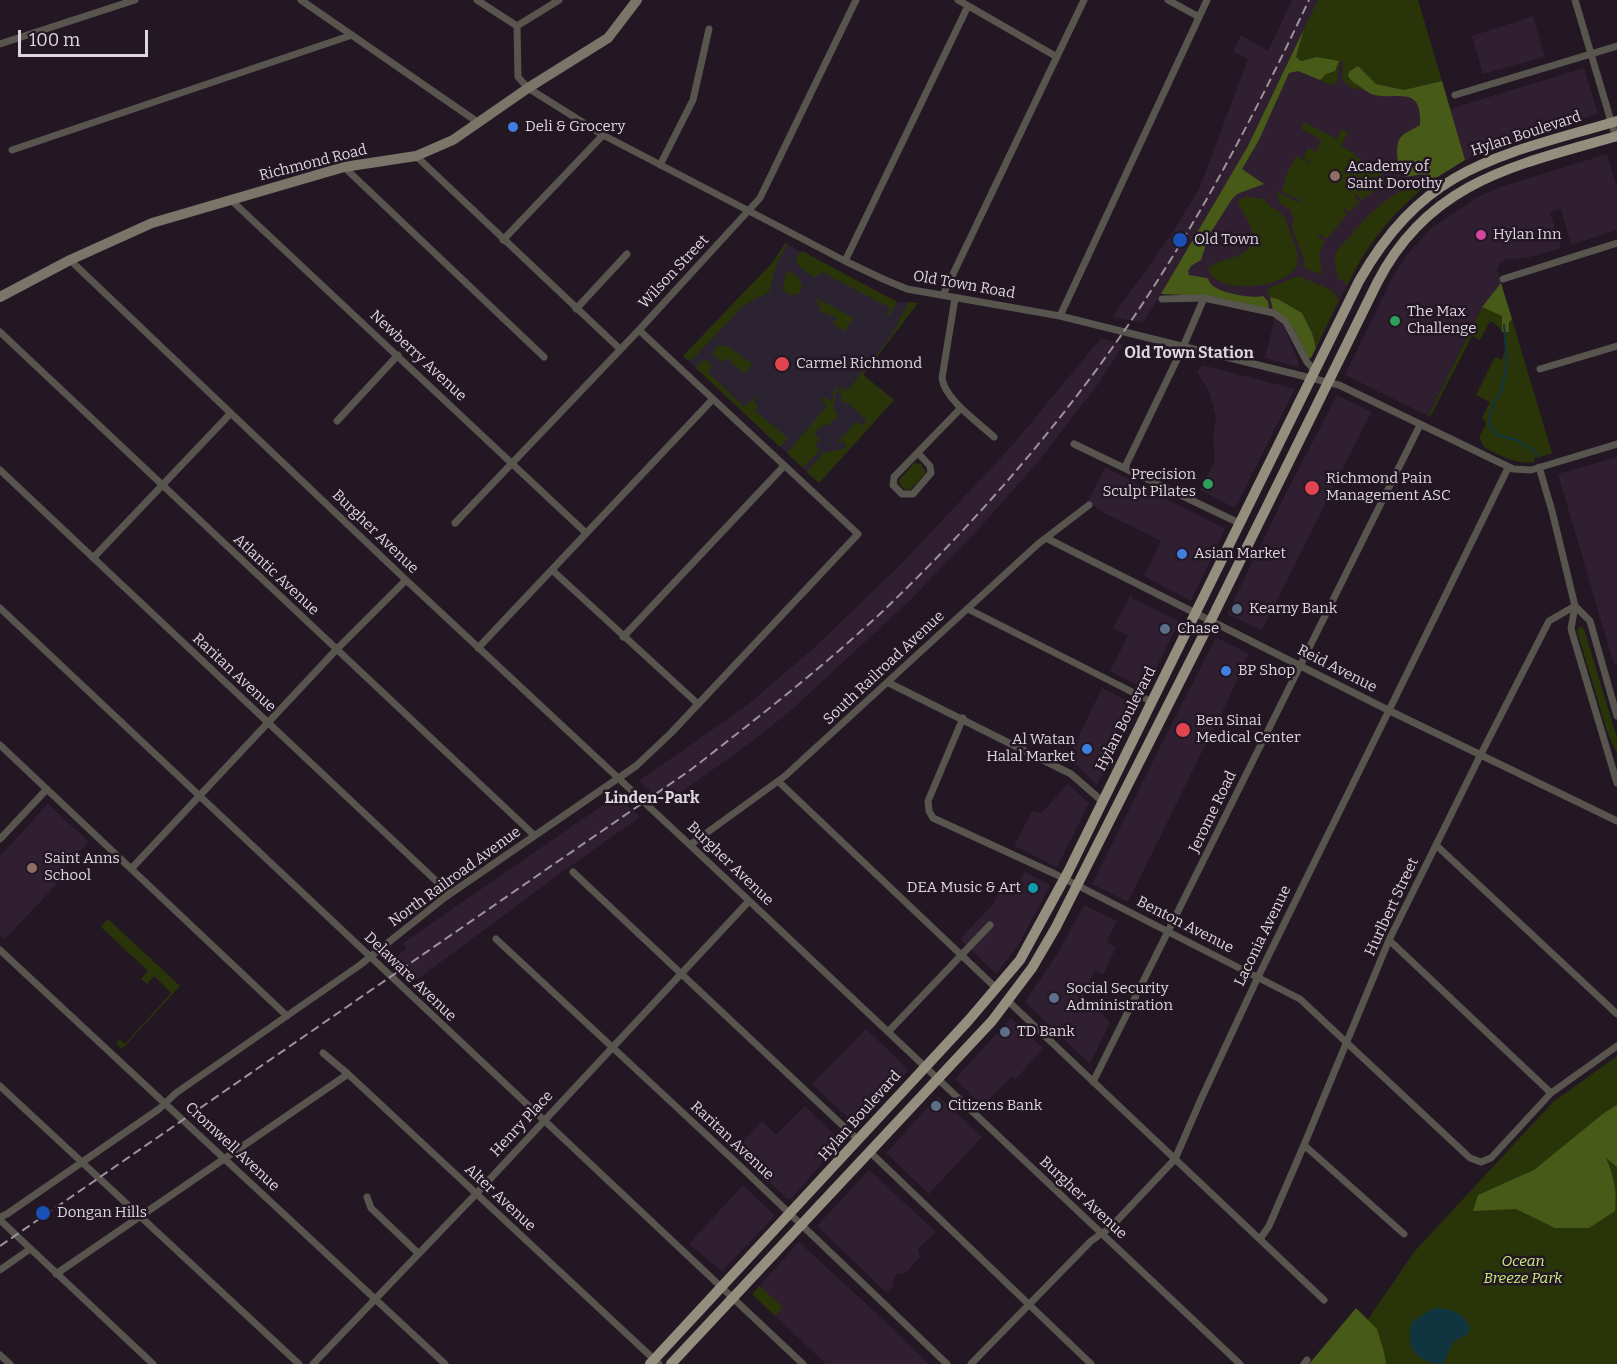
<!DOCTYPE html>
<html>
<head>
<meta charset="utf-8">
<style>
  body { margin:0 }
  #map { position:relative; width:1617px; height:1364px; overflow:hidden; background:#231724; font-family:Bitter,serif }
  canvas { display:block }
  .scale { position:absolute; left:18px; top:30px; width:130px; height:27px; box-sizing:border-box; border:3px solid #ded6de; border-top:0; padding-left:8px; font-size:18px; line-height:21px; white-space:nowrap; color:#ded6de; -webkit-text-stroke:4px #231724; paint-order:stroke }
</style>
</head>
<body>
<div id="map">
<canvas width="1617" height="1364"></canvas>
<div class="scale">100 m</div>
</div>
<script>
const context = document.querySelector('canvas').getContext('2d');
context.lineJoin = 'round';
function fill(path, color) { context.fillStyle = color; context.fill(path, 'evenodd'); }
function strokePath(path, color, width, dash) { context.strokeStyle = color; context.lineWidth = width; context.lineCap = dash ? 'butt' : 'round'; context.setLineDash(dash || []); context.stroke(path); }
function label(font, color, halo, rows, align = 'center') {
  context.font = font + ' Bitter,serif'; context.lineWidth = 5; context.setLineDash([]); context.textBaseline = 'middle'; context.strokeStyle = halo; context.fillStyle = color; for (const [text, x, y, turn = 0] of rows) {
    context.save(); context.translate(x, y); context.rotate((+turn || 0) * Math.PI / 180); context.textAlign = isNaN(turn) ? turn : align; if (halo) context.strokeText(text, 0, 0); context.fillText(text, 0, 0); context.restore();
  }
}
const built = new Path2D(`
  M1292,0H1418L1450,109L1584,68L1598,114L1508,142L1465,160L1423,188L1392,216L1362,256L1311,358H1307L1293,327L1285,317L1278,312L1207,296L1161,294L1143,323L1112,317L1171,235L1200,187L1248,59L1233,51L1241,35L1268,51Z
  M1533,16L1545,57L1483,74L1472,36Z
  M1607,154L1617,187V230L1571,245L1561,209L1550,212L1561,248L1527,258L1506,259L1500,263L1497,269L1501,283L1488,302L1484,303L1428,416L1345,375L1393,276L1406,256L1430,229L1476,198L1500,187Z
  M1275,318L1284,326L1299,363L1298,367L1265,358Z
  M1101,338L1123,345L1099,383L1037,463L976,532L908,602L788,713L738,752L664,804L639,781L746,706L815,647L903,562L1010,448Z
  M1202,365L1295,389L1235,508L1200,490L1215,460L1213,438L1216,417L1209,391L1197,372Z
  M1337,395L1371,412L1262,630L1227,614L1287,491Z
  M1617,457V664L1614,665L1558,474Z
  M1105,467L1225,529L1191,601L1144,576L1161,541L1100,511L1088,501Z
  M1132,592V598L1179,621L1146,690L1110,671L1128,636L1113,628Z
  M1217,638L1249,654L1220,717H1219L1128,902L1092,884L1162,743L1215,639Z
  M1102,688L1138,706L1097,785L1078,766L1067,760Z
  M1068,784L1089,803L1057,867L1014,846L1032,811L1041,813Z
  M616,796L640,817L561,873L415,981L392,960L407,948L403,943Z
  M48,804L89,842L54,880L57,884L5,939L0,935V856Z
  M1024,871L1048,884L1050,886L1017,947L996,974L960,939L994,903L1004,880L1017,886Z
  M1084,905L1117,921L1107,942L1116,947L1104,974L1094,971L1084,996L1110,1022L1090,1064L1025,1002L1058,953Z
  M1011,1018L1043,1048L1015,1080L1011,1077L983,1106L955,1079Z
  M866,1029L909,1070L857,1126L812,1084Z
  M938,1096L982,1137L929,1194L886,1153Z
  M805,1106L841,1141L791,1199H787L735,1150L762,1121L776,1135Z
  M869,1170L936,1232L918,1249L920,1257L906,1273H898L894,1278L893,1287L887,1293L817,1226Z
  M743,1185L774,1215V1217L722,1271L689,1244Z
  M799,1242L875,1312L929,1364H826L752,1294Z`);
const medical = new Path2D(`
  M785,243L897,302L918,303L863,375L894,400L819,483L683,356L773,262Z`);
const green = new Path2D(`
  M1318,0H1418L1442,81L1404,90L1350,79L1363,89C1353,90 1348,87 1342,79L1343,62L1340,61L1337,83L1330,85L1320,80L1325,74L1335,71L1317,57L1301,61L1296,57L1304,29Z
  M1304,122L1337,139L1342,129L1348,132L1341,146L1354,153L1355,156L1377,167L1386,182L1362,200L1356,194L1354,196L1360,202L1349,212L1345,208L1343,210L1347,214L1327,239L1320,234L1318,237L1325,241L1319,253L1322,272L1320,274L1303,267L1305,262L1293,231L1292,224L1294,220L1289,209L1280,203L1276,191L1298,202L1300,200L1281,191L1286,181L1284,180L1296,156L1310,163V161L1303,158L1308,148L1315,152L1321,141L1320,139L1301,129Z
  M1421,186L1423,188C1390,216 1365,247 1347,286L1341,279L1338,280C1337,273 1334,263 1335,256C1336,250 1342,245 1346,241C1362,221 1393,186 1421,186Z
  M1249,197L1264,199C1266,201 1267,204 1270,206C1273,209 1278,209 1281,213C1287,220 1289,230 1293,239C1295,246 1299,253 1298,261C1295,289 1214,297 1208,268C1222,255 1254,262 1252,232C1251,220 1240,212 1238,201L1241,198Z
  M785,243L787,244L776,265L769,292L744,305L693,359L688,360L683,356L773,262Z
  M802,251L897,302L890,315L887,314L890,308L822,272L814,278L798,265L796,257Z
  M789,271L799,278L802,287L799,294L789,295L783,290L785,274Z
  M1298,276L1331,290L1339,300L1316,348L1312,333L1302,313L1279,299L1270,297L1267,292L1269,288Z
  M816,298L854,318L844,332L833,323L837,319L832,315L830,316L824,312L822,314Z
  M909,302L918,303L863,375L894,400L819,483L807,472L823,453L846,448L844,441L837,443L857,421L862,426L867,421L847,402L846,404L841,400L840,386L846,391L852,385L891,336Z
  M1482,307L1502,316V332L1496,324L1490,321L1480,340L1472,336L1430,417L1428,416Z
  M1510,319H1512L1552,453L1538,458L1535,457L1534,462C1516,465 1499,455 1484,447L1479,437L1486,425L1485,420L1482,418L1490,402L1476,395L1495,357L1502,360L1506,349L1505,332L1509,331Z
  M719,345L729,347L752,364L744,374L727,358L721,362L712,353Z
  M706,360L712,366L708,372L744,407L756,396L757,397L754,401L758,407L755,411L788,438L780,447L696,368L702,361Z
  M838,386L833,408L838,416L829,425H823L814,434L820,440L815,445L820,450L803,468L787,453L827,406L821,400L824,397L831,401L835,396L832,393Z
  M914,463L921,464L926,473L911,489L906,490L901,486L899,480Z
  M1580,626L1584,629L1617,738V754L1607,731L1577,631Z
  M108,919L180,986L122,1049L116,1043L120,1040L125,1044L171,993L154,976L147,984L141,979L148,971L101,927Z
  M1617,1056V1364H1325L1360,1331L1414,1252L1553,1102Z
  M759,1286L783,1307L775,1316L752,1294Z`);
const forest = new Path2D(`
  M1304,29L1296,57L1301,61L1317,57L1339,61L1335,71L1326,74L1320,80L1298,71L1289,73L1259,140L1242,169L1264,184L1237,194L1232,199L1209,235L1201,260L1191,266L1188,271L1189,275L1207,278C1209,280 1210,284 1213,286C1221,293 1253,299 1263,296L1268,301L1269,309L1207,296L1161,294L1248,146Z
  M1358,66L1376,84L1404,90L1442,81L1465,160L1434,179L1422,174L1406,177C1397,171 1395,149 1399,140C1402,133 1414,129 1420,125C1422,85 1399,100 1374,95C1368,93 1363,89 1358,85C1353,82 1350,80 1348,75L1350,71Z
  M1501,283L1512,319L1509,322V332H1502V316L1482,307Z
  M1270,297L1278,299L1302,313L1312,333L1316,348L1311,358H1307C1299,340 1293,318 1273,310Z
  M1617,1105V1167L1606,1158C1614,1177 1617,1190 1615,1211L1589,1228H1555L1516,1209L1473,1211L1478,1195L1534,1170L1604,1113Z
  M1356,1308L1377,1329L1384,1352L1386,1364H1309Z`);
const water = new Path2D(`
  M1434,1308C1452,1308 1462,1312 1470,1328L1468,1334L1453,1342L1443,1364C1418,1364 1404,1347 1412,1322Z`);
const stream = new Path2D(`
  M1504,325L1507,364L1502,390L1496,398L1489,417L1490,427L1497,435L1516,440L1535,451L1537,457`);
const minor = new Path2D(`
  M301,0L479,123
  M477,0L517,26
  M958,0L1057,57
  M1168,0L1199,17
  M1575,0L1616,138
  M517,26L518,77L528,88L603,135L845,261L883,279L907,289L1060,316L1339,385L1513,469L1531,470L1617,444
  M517,26L559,0
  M0,44L135,0
  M1455,95L1617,46
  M12,150L352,35
  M416,156L620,349
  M660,165L693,100L709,29
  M344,167L544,357
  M231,200L586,533
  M503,240L603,135
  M70,260L406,580L690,845L1240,1364
  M845,261L968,6
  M1503,279L1617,243
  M943,295L1084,0
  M955,298L942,378C945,400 978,422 994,437
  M1162,299L1204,298L1274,313L1286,322L1307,362L1315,371
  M576,309L627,254
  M1060,316L1207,0
  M0,332L534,835
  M1540,369L1617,346
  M337,421L398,355
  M1074,444L1239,523
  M919,454L930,466L931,473L913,494H902L893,485L894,477L961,408
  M1125,467L1183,347L1204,298
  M1539,467L1552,511L1575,606L1571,629L1617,783
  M0,470L450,894
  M455,523L639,330L760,198L856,0
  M1046,538L1390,711L1617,821
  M93,558L230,414
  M552,570L698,704
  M1575,606L1590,621L1617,716
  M0,608L803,1364
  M968,609L1152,702
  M623,637L784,466
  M478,648L713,399
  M889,683L1071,774L1102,801
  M963,718L928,801L929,811L933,818L1055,874L1300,999L1470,1158L1481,1162L1491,1158L1551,1093L1617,1046
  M0,745L287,1016
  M779,782L997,989
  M0,839L47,789
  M690,845L785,776L1038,544L1089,505
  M1436,845L1617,1014
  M131,869L336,650L406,580
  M573,872L858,1140
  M496,939L741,1167L947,1364
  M1389,940L1551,1093
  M0,950L445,1364
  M1008,1001L1324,1300
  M888,1032L990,925
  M323,1053L348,1074L659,1364
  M1093,1082L1420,425
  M0,1086L299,1364
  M1304,1145L1404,1234
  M870,1152L1091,1364
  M367,1197L371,1208L418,1253
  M0,1217L7,1214L159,1109L176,1093L360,965L444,898L636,766L671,733L858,534L639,330
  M0,1220L153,1364
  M1260,1239L1269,1226L1304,1145L1389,940L1480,756L1549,621L1575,606
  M0,1270L30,1249
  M56,1274L348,1074
  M0,1355L10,1364
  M313,1364L476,1194L749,901
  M971,1364L1091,1241L1111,1227L1175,1159L1202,1097L1258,977L1508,468
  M1304,1364L1307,1360`);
const secondary = new Path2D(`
  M0,297L70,260L152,223L344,167L416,156L453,140L528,88L608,38L637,0`);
const primary = new Path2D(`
  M650,1364L968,1021L1020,960L1068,872L1359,281C1425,165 1499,156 1617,121
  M671,1364L992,1021L1032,968L1056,927L1211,620L1377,283C1429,181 1516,165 1617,136`);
const rail = new Path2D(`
  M0,1246L689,771C755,720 822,668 883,611C952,545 1017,474 1075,398C1170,276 1243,140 1309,0`);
const markers = [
  [513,127,6,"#3f7fe0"],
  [1335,176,6,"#8d6e63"],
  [1481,235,6,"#d1479c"],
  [1180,240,8,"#1a4fb4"],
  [1395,321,6,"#2e9e5b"],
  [782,364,8,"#e0444e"],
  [1208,484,6,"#2e9e5b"],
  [1312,488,8,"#e0444e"],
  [1182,554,6,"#3f7fe0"],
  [1237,609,6,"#5c6f8a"],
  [1165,629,6,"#5c6f8a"],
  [1226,671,6,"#3f7fe0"],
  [1183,730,8,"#e0444e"],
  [1087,749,6,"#3f7fe0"],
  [32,868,6,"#8d6e63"],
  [1033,888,6,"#0f9aa8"],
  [1054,998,6,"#5c6f8a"],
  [1005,1032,6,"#5c6f8a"],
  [936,1106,6,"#5c6f8a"],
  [43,1213,8,"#1a4fb4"]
];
const poiNames = [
  ["Deli & Grocery",525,127],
  ["Academy of",1347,167],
  ["Saint Dorothy",1347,184],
  ["Hylan Inn",1493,235],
  ["Old Town",1194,240],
  ["The Max",1407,312],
  ["Challenge",1407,329],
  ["Carmel Richmond",796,364],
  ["Precision",1196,475,"right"],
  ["Sculpt Pilates",1196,492,"right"],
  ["Richmond Pain",1326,479],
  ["Management ASC",1326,496],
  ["Asian Market",1194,554],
  ["Kearny Bank",1249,609],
  ["Chase",1177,629],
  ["BP Shop",1238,671],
  ["Ben Sinai",1196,721],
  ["Medical Center",1196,738],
  ["Al Watan",1075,740,"right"],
  ["Halal Market",1075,757,"right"],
  ["Saint Anns",44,859],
  ["School",44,876],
  ["DEA Music & Art",1021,888,"right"],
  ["Social Security",1066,989],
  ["Administration",1066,1006],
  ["TD Bank",1017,1032],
  ["Citizens Bank",948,1106],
  ["Dongan Hills",57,1213]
];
const streetNames = [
  ["Hylan Boulevard",1526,134,-18],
  ["Richmond Road",313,163,-14],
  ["Wilson Street",674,272,-47],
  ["Old Town Road",964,285,10],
  ["Newberry Avenue",418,356,43],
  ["Burgher Avenue",375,532,44],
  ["Atlantic Avenue",276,575,43],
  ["South Railroad Avenue",884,668,-43],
  ["Reid Avenue",1337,669,27],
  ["Raritan Avenue",234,673,43],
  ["Hylan Boulevard",1126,719,-63],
  ["Jerome Road",1213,812,-64],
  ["Burgher Avenue",730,864,44],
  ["North Railroad Avenue",455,877,-36],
  ["Hurlbert Street",1392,907,-65],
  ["Benton Avenue",1185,925,27],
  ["Laconia Avenue",1263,936,-64],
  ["Delaware Avenue",410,977,44],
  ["Hylan Boulevard",860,1116,-48],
  ["Henry Place",522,1124,-47],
  ["Raritan Avenue",732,1141,43],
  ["Cromwell Avenue",232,1147,43],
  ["Alter Avenue",500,1198,43],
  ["Burgher Avenue",1083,1198,43]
];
const parkNames = [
  ["Ocean",1523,1262],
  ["Breeze Park",1523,1279]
];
const neighbourhoodNames = [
  ["Old Town Station",1189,354],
  ["Linden-Park",652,799]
];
fill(built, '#2f1f30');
fill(medical, '#2c2332');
fill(green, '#293509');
fill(forest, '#485a17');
fill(water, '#103541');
strokePath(stream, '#103541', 2);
strokePath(minor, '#57554d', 7);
strokePath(secondary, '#797568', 10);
strokePath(primary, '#938e7d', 10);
strokePath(rail, '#9c939c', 2, [9, 4.5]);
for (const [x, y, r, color] of markers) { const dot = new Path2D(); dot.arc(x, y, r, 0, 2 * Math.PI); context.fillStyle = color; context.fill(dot); strokePath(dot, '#231724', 2); }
label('15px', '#ded6de', '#231724', poiNames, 'left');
label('15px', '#ded6de', '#231724', streetNames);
label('italic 15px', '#caed7b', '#231724', parkNames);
label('bold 16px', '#ded6de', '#231724', neighbourhoodNames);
</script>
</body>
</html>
